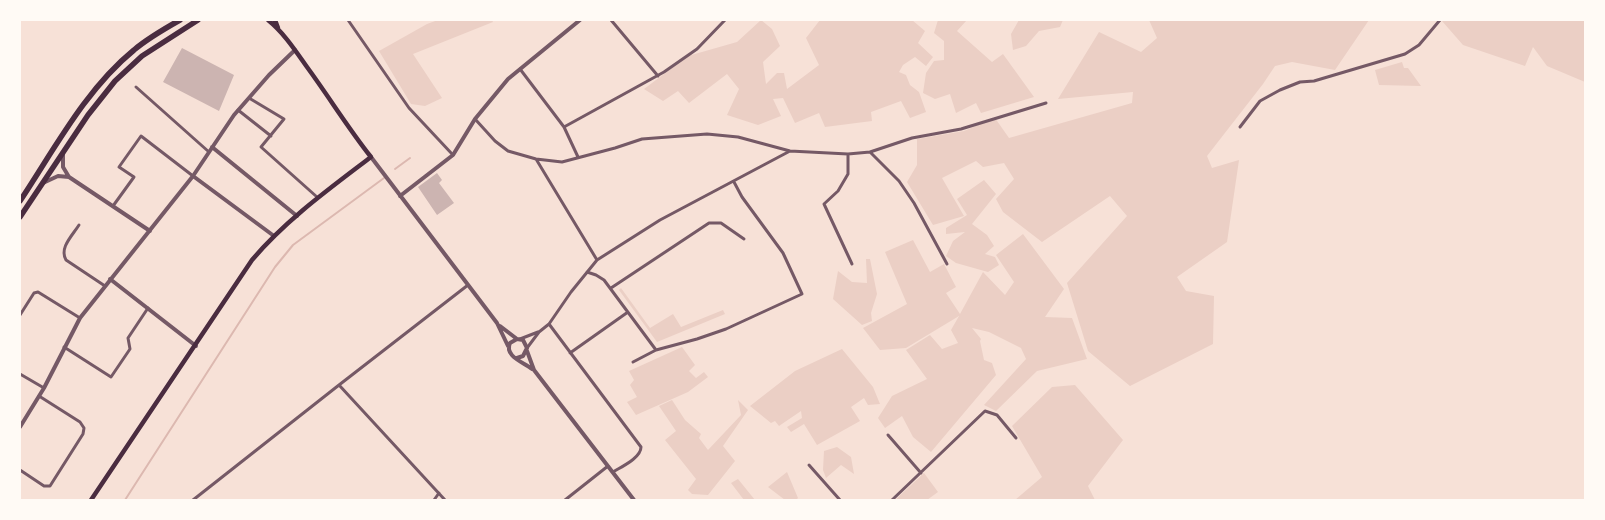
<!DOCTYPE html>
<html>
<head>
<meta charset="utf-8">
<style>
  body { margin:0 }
  #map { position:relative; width:1605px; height:520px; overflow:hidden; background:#f7e1d7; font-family:Literata,serif }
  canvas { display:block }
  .frame { position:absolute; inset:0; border:21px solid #fffaf5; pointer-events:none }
</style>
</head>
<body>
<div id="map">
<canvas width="1605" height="520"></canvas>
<div class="frame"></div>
</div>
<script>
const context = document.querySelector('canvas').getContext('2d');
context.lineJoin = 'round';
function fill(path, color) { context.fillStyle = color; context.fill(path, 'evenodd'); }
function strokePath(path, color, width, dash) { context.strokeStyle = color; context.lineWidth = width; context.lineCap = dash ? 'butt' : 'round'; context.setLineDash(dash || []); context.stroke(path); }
const green = new Path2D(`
  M438,20H492L493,22L413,54L442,98L425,106L411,104L379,51L427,24Z
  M761,20L772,29L780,46L763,62L766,84L777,73H784L787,89L819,65L806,38L820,20H912L925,31L918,43L933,57L926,66L915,57L903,65L899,72L906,75L910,85L919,92L926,112L910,118L901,101L871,112L872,121L825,127L819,113L795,123L783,98L773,99L781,116L758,125L727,115L739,89L727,74L689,103L678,91L663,101L644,89L688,56L737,42Z
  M938,20H967L957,31L992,62L1003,54L1034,97L981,113L976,103L956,113L950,94L935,99L923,93L926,73L934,61L944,60V41L934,33Z
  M1019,20H1063L1060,27L1039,31L1026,46L1013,50L1011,34Z
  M1149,20H1369L1335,70L1292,62L1275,66L1263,84L1207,156L1212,168L1239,160L1227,242L1177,277L1186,291L1214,296L1213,344L1130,386L1088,351L1067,283L1127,216L1110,196L1042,242L1003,212L996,199L1014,179L1004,163L983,167L976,161L942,178L964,216L933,225L907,182L917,165V139L964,131L995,118L1009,138L1132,103L1133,92L1058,99L1099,32L1141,52L1157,38Z
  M1444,20H1585V82L1547,66L1533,47L1525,66L1463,45L1442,21Z
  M1402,62L1404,68H1408L1421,86L1379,85L1375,70Z
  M984,180L996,194L972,224L987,235L994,246L985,254L995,257L999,265L988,272L956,263L946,256L953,241L965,232L946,234V228L967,215L957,199Z
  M1023,234L1064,289L1045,317L1072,318L1087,359L1037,371L996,411L984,405L1026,359L1021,348L989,332L972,328L981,339L980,341L984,360L992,363L996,375L931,452L913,437L902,416L885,428L878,418L892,396L927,379L906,350L930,335L942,349L958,343L951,330L959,316L906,348L880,350L863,328L907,304L885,252L913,240L930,272L944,264L956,287L946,293L960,314L983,272L1005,295L1014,282L996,255Z
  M866,259H870L877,294L871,313L872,321L862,325L833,299L838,271L852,282L867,283Z
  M621,288L650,328L673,314L681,327L723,310L725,314L657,342L619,290Z
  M682,347L695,365L689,371L696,378L704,372L708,377L688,392L636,415L627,402L637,397L630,385L634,380L629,371Z
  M842,349L873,387L880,404L868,405L864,398L851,407L860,421L817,445L804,424L791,432L787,427L802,418L801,411L779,426L775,421L771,423L750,406L795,371Z
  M1075,385L1123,440L1088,486L1095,500H1015L1042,477L1012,426L1052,387Z
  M672,400L685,420L701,434L699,438L708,450L741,415L738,400L748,410L723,446L735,461L708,495L692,494L688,490L696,479L665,440L676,431L659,406Z
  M837,447L851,457L854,474L841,465L826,478L823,470L824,451Z
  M787,472L798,498L796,500H785L768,487Z
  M924,473L938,492L927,500H895Z
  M738,479L755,500H744L731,483Z`);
const stream = new Path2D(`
  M395,169L410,158
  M125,500L275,267L293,245L384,178`);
const building = new Path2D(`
  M182,48L234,75L219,111L163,82Z
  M437,173L442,180L439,183L454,203L437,215L418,187Z`);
const minor = new Path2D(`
  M348,20L409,108L453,155
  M611,20L658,76
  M520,69L564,127L578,157
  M136,87L209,152
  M249,98L284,119L261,147L317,197
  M238,110L271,136
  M475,119L495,141L508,151L536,159L562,162L615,148L642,139L707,134L738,137L790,151L848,154L870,152L899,181L914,203L947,264
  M564,127L664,72L697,49L725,20
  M1240,127L1260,101L1280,90L1300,82L1314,81L1405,54L1419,45L1440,20
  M870,152L912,138L961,129L1046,103
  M848,154V174L838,191L824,204L852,264
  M536,159L597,260
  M113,206L134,177L119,167L141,136L193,176
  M79,225C72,236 59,248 66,260L105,286
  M587,272L596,275L604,280L656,350
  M611,288L709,223H721L744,239
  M20,315L34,293L38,292L80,318
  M549,324L641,447C641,458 621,467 613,472
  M520,339L538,332
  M64,347L111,377L130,349L128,338L148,308
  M527,348L539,332L549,324L571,292L597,260L660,220L790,151
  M570,353L628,312
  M633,362L656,350L697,339L726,329L802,294L783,253L742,197L734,182
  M20,374L44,388
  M888,435L921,473
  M809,465L840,500
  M20,470L44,486H50L83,434L84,428L80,422L39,396
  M193,500L339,385
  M434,500L439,493
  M445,500L339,385L468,285
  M565,500L608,466
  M892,500L985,411L997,415L1016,438`);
const tertiary = new Path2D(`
  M212,147L297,216
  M63,153V167L69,177L150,231
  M371,157L497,323L508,346
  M193,176L274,236
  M43,183L58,176L69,177
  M400,196L453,155L475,119L508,79L580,20
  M110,279L196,346
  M500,326L517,339
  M527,351L534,370L634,500
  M517,358L523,356L527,348L523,340L517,339L510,343C504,356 523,362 532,369
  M20,427L44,388L80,318L193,176L234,115L269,75L295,50`);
const secondary = new Path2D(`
  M275,20L278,28
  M91,500L252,260C286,220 329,189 371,157C348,128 329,97 307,67C295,50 284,33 268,20`);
const trunk = new Path2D(`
  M20,201C54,150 85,90 134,50C148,38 164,29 180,20
  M20,217L88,115L115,81L142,56L198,20`);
fill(green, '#ebcfc5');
strokePath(stream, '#dcb8b0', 2);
fill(building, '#ccb4b1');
strokePath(minor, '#755966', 3);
strokePath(tertiary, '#755966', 4);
strokePath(secondary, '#4a2c40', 4.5);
strokePath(trunk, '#4a2c40', 5.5);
</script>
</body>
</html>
